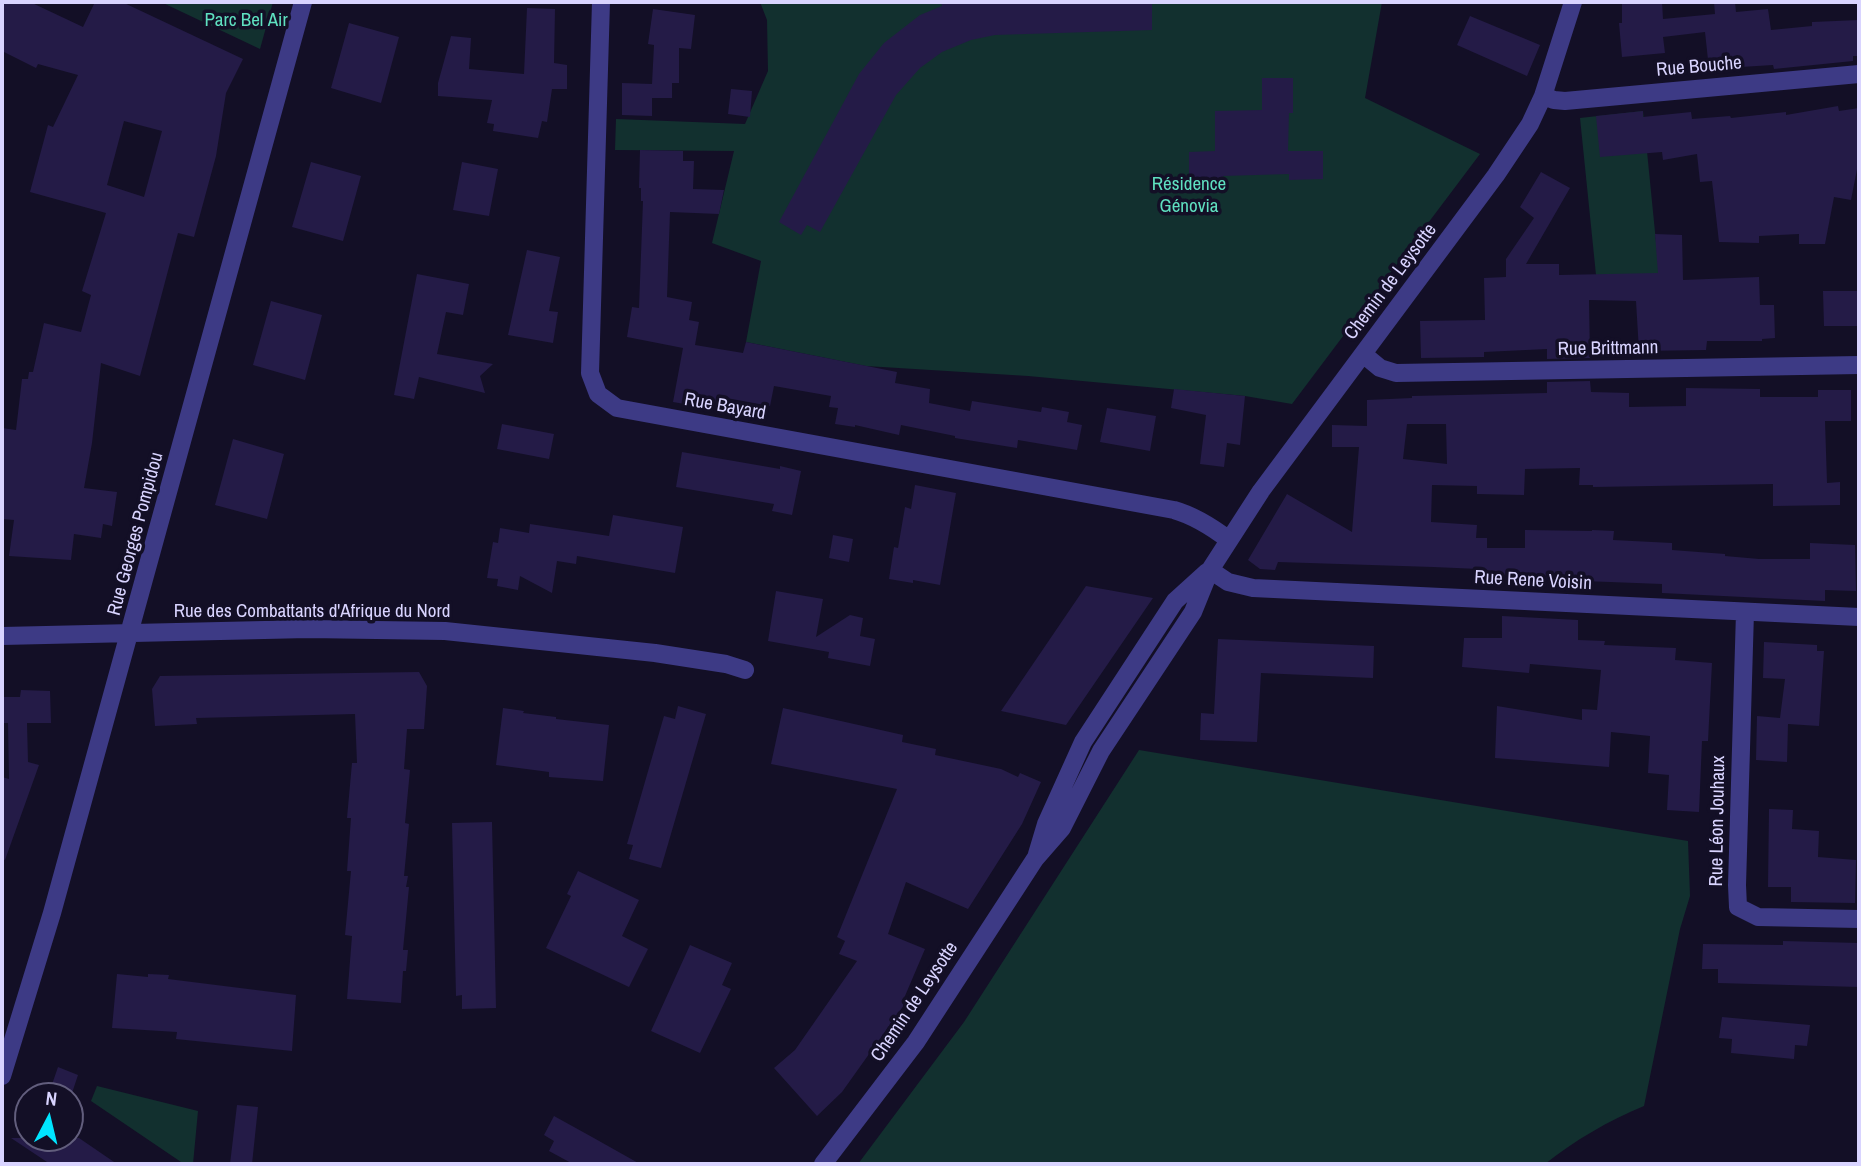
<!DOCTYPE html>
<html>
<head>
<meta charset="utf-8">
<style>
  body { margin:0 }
  #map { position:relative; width:1861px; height:1166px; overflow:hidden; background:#130f26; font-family:"Archivo Narrow",sans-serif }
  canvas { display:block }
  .frame { position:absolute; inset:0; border:4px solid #d9d4ff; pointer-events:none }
  .north { position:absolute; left:14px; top:1082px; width:70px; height:70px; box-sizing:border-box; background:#130f26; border:2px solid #625e7d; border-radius:50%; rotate:7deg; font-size:19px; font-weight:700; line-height:28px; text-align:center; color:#d9d4ff }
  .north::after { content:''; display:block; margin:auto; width:24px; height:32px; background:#00e5ff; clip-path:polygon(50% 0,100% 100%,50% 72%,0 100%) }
</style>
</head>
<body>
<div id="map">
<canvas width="1861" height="1166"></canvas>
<div class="frame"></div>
<div class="north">N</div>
</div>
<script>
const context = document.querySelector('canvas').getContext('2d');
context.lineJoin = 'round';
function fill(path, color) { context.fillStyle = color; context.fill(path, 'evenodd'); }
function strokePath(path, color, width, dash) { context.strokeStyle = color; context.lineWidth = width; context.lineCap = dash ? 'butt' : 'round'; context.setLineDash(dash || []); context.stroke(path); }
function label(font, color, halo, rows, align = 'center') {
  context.font = font + ' "Archivo Narrow",sans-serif'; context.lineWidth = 7; context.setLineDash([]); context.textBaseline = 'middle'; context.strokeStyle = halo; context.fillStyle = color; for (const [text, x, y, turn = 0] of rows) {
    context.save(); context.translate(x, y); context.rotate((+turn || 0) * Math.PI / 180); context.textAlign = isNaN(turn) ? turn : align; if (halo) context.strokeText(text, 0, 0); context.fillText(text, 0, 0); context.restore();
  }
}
const green = new Path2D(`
  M161,2H273L260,49Z
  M760,2H1382L1365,98L1480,154L1292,404L1245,396L1028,376L866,366L746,342L761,261L712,243L734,151L615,150L616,119L745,124L768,71L767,20Z
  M1643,111L1656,242L1673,282L1596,275L1580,118Z
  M1139,750L1688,841L1690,896L1680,929L1644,1106C1608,1121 1575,1140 1545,1164H858L964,1022Z
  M97,1086L198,1111L193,1164H184L91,1101Z`);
const building = new Path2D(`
  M2,2H30L83,27L95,2H122L243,59L226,93L216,156L194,237L178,233L140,376L101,363L92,443L84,488L117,492L112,526L103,524L101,538L74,534L71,560L9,556L14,520L2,519V428L16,430L22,379H28L29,372H33L44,323L81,332L91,295L82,291L106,213L30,192L48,125L53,127L78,75L38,64L36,68L2,51ZM124,121L162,131L144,197L107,185Z
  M941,2H1152V30L995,35L971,40L942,52L920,68L896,95L820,232L807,225L801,235L779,222L859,74L884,43L920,15L942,6Z
  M1622,2H1662L1663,19L1715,14L1714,2H1735L1736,12L1768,9L1771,30L1812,26V22L1859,20V56H1853V61L1774,69L1773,65L1709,69L1705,32L1663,37L1665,53L1622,57L1619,23H1622Z
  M527,8L555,9L554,63L567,65V89H552L547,122L542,121L538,138L493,131L494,124L487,123L492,100L438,96V83L451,36L471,38L469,69L524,74Z
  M653,9L695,15L691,49L679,48V83H672V98H652V116L622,115V83L652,84L654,45L648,44Z
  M1470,16L1540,45L1527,76L1457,45Z
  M349,23L399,37L381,103L331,88Z
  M1262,78H1293V113H1289L1288,151H1323V179L1289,180V174L1223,176V181H1189V152L1215,151V111L1262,110Z
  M731,89L752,91L750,117L728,114Z
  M1838,106L1839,111L1859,108V159L1851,200L1834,197L1825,244H1799V234L1759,236V243L1719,242L1712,181L1700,182L1697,154L1663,160L1662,152L1600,157L1596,116L1643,111V117L1691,112L1692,119L1730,116L1731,118L1786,112V115Z
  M640,150L683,151V161H694L693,189L724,190L719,214L670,212L667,297L692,302L689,320L699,322L695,345L743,353L746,342L897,372L895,383L930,389L929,403L970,411L972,401L1041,412L1042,407L1069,412L1067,422L1082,425L1077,450L1018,440L1017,448L955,438V436L901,425L899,435L855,425V427L835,424L838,408L829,407L831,396L774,386L770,406L721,397L719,410L673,402L683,348L627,337L632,307L639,308L643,201H641V188H639Z
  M311,162L361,176L343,241L292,227Z
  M462,162L498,169L489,216L453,210Z
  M1541,172L1570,188L1526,264H1559V275L1658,273L1655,234L1682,235L1683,280L1759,277L1760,305H1774L1775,338L1762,339V341H1707L1706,350L1639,351L1636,301L1589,300L1590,358L1547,359V349L1484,352V357L1421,358L1420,321L1485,320L1484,278L1506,277V259L1534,218L1520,207Z
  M527,250L560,257L549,311L558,312L553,343L508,335Z
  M417,274L469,284L463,315L446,312L437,354L493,364L480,376L485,393L419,377L414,399L394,395Z
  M1823,291H1859V326H1824Z
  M271,301L322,315L305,380L253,365Z
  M1590,381L1591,392L1629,393V407L1686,406V388L1760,389V397H1818V390H1851V421H1825L1827,483L1840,482V505L1773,506V484L1593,487V485H1579L1580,468L1525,469L1524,495L1477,494V486L1432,485L1431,522L1477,525L1476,538H1487V548H1525V530L1592,531V530L1614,531L1613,540L1672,543V550L1725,554V556L1759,559H1810V543L1855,545L1856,591L1825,590V601L1662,593V584L1479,577V569L1433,567L1278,562L1275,570L1260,569L1248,560L1287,494L1352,532L1359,447H1332V425L1367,426V400L1412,398V396L1547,393V382ZM1407,424H1446L1447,464L1403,459Z
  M1174,389L1245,396L1240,445L1227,443L1224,467L1200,464L1206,415L1171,408Z
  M1107,408L1156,416L1150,451L1100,442Z
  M502,424L554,434L549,459L497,449Z
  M233,439L284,454L267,519L215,505Z
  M682,452L780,469V466L801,471L792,515L772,511L774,504L676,487Z
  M915,485L956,493L940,585L913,580V583L889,579L894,547L898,548L905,507L911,509Z
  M613,515L683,527L675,573L577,556L576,564L557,561L552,593L520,576L518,590L497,586L498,579L487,578L493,542L498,543L500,528L529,533L530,524L609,536Z
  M833,535L853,539L849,562L829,558Z
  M1086,586L1153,598L1066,725L1001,711Z
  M776,591L823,599L816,637L850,615L863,618L860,636L875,639L870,666L828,658L829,652L768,641Z
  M1502,616L1578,620V640L1605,641L1604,645L1676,648L1675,660L1712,663L1708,741H1702L1699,812L1667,810L1669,775L1648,773L1650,736L1611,732L1609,767L1495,758L1497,706L1582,720V709L1597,710L1601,670L1530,664L1529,673L1462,667L1464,638H1502Z
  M1218,639L1374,646L1373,678L1261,673L1257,742L1200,740L1201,713L1214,714Z
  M1764,642L1817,645V651H1824L1819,726L1788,724L1787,762L1756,760L1757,716L1780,718L1785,679L1763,678Z
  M419,672L427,686L424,729H407L404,769L410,770L405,823L409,824L404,876H408L406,887H409L403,950H408L406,971H403L401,1003L347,999L352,936L345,935L351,871H347L351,818H347L352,763H357L355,714L196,718L197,724L155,726L152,689L160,676Z
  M21,690L50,691L51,723H27L28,762L39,765L5,860L2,859V777L9,779L8,723H2V697H20Z
  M678,706L706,714L661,868L629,859L633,845L627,844L664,716L675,719Z
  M503,708L524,711L523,713L556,717V719L609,725L603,781L549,777V772L496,765Z
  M783,708L903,735L902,742L936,749L935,755L1001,769L1018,777L1020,773L1041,782L1022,824L968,909L906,882L888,934L925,949L902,1003L904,1005L842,1092L817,1116L774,1068L795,1050L857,961L839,954L845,941L837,937L897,789L771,764Z
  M1769,809L1793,810L1792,829L1819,831L1818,857L1856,860L1855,903L1791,902V887H1768Z
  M492,822L496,1008L462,1009V995L456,996L452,823Z
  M578,871L639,900L622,936L648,949L629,987L546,948L571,896L567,894Z
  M1783,941L1859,943V987L1718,983V969H1702L1703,944L1783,945Z
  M690,945L732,963L722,985L731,989L700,1053L651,1031Z
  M117,974L148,977V974L169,975L168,979L296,995L292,1051L176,1039L177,1032L112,1028Z
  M1722,1017L1810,1025L1807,1046L1795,1045L1794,1059L1731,1053L1732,1039L1719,1038Z
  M58,1067L78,1075L71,1096H48Z
  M237,1105L258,1107L252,1164H230Z
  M554,1116L592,1137L640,1164H573L549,1151L554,1141L544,1135Z
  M11,1138H79L117,1164H50Z`);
const minor = new Path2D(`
  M601,2L590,373L598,394L617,408L1174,510C1195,516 1212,527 1229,540
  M1543,96L1554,100L1565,101L1859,74
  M1363,354L1380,368L1396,373L1859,365
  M1210,570L1228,582L1253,588L1859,617
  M1745,612L1737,885L1738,907L1758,917L1859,919
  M2,636L308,629L445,631L655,653L726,664L745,670
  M1037,854L1046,824L1083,742L1175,601L1207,572
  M2,1076L52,913L303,2
  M823,1164L916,1042L1035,859L1062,828L1101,751L1193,612L1210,570L1261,491L1496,175L1530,124L1543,96L1573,2`);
const parkNames = [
  ["Parc Bel Air",246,21],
  ["Résidence",1189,185],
  ["Génovia",1189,207]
];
const streetNames = [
  ["Rue Bouche",1699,67,-5],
  ["Chemin de Leysotte",1391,282,-53],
  ["Rue Brittmann",1608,349,-1],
  ["Rue Bayard",725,407,10],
  ["Rue Georges Pompidou",136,534,-75],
  ["Rue Rene Voisin",1533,581,3],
  ["Rue des Combattants d'Afrique du Nord",312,612],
  ["Rue Léon Jouhaux",1718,821,-89],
  ["Chemin de Leysotte",915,1002,-56]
];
fill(green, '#12302f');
fill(building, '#241b47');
strokePath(minor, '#3d3a85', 18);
label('19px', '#5fe0c0', '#130f26', parkNames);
label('19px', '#d9d4ff', '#130f26', streetNames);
</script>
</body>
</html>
